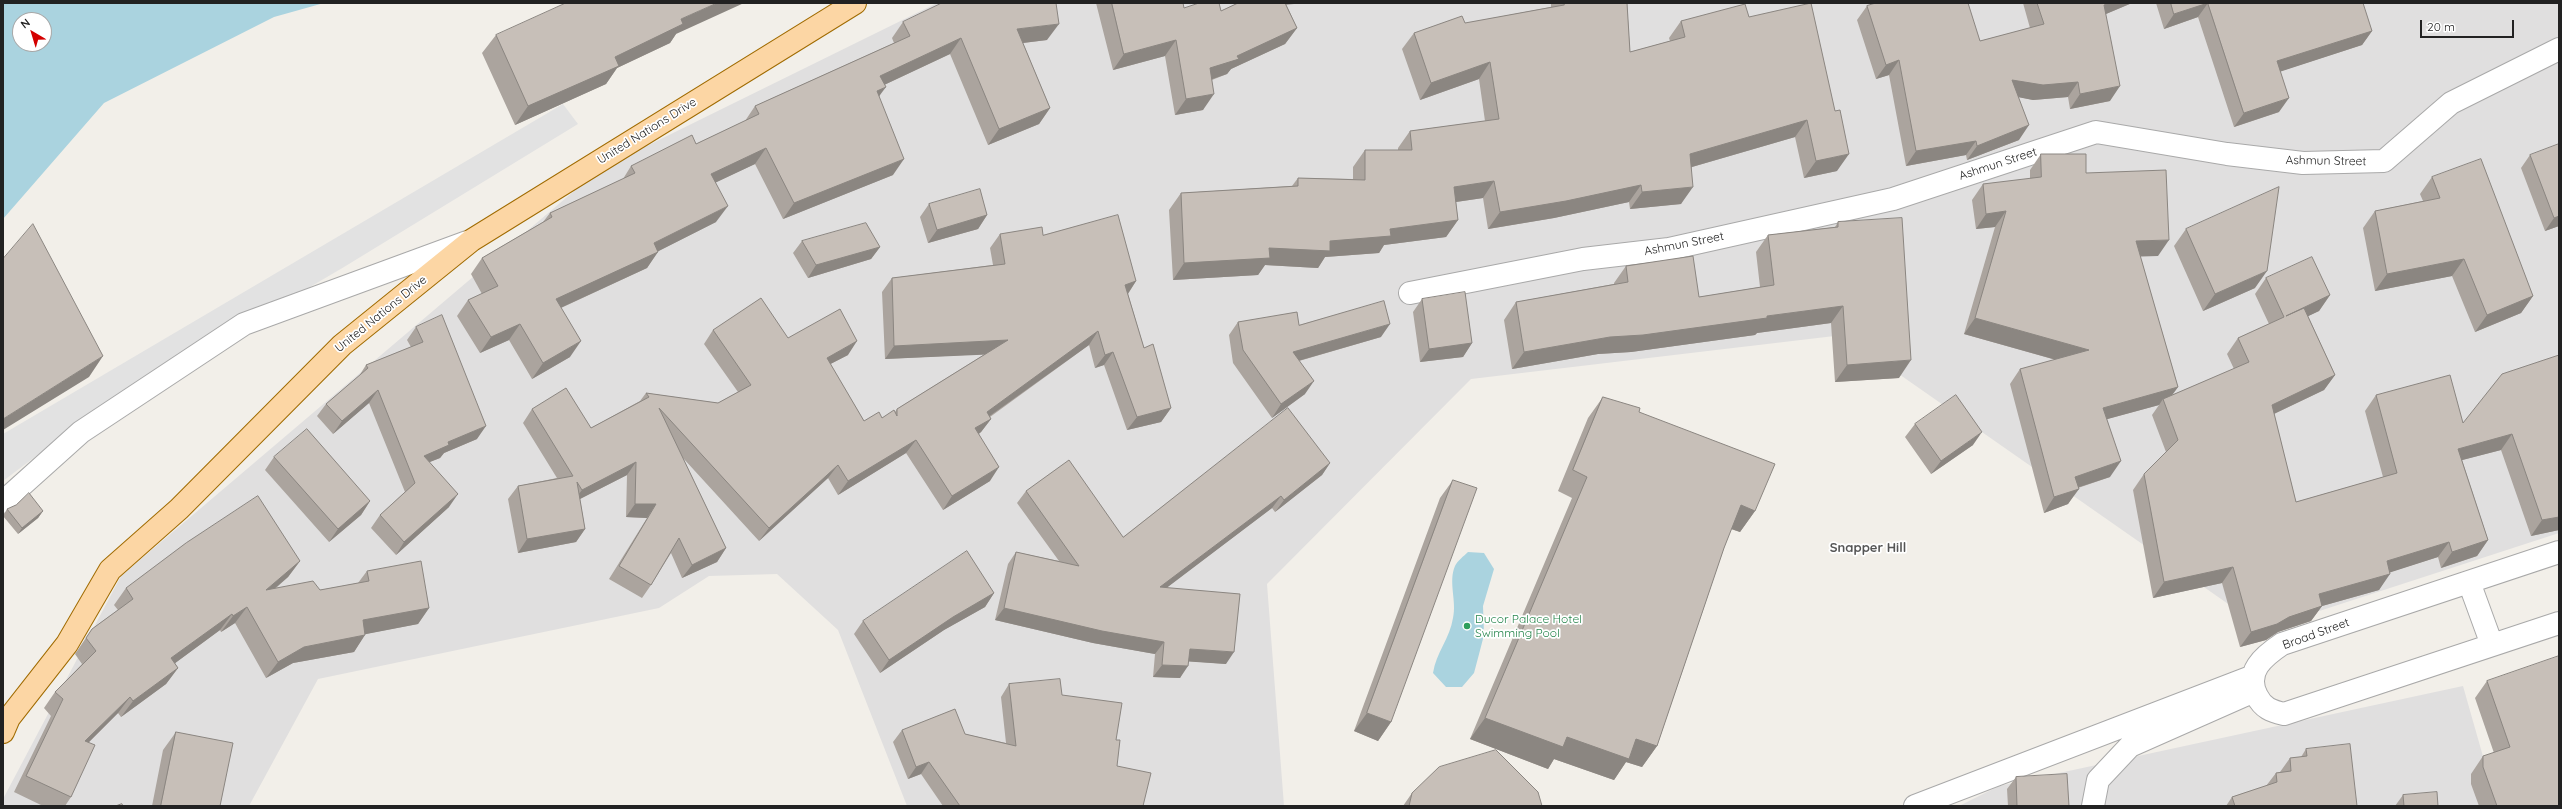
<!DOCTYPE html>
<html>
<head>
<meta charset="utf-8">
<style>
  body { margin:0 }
  #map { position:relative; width:2562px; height:809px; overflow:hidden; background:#f2efe9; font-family:Quicksand,sans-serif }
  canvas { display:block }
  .frame { position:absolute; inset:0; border:4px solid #222; pointer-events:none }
  .north { position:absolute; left:12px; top:12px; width:40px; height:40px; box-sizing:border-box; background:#fff; border:1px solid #a7a7a7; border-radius:50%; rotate:322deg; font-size:11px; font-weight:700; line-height:16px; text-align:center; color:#222 }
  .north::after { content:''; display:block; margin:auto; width:14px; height:18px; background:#d40000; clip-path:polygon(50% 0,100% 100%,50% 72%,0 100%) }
  .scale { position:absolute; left:2420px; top:20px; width:94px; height:18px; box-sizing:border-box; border:2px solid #222; border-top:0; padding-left:5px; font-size:12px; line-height:14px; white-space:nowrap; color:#222; -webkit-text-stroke:3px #fff; paint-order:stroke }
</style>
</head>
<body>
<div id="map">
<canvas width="2562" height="809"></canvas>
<div class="frame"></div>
<div class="north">N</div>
<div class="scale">20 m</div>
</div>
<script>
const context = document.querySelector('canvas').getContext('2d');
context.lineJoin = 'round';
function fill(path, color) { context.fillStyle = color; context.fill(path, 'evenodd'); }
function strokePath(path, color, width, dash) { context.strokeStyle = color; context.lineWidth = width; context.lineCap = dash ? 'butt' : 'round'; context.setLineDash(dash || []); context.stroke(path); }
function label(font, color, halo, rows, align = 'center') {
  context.font = font + ' Quicksand,sans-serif'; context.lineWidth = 3.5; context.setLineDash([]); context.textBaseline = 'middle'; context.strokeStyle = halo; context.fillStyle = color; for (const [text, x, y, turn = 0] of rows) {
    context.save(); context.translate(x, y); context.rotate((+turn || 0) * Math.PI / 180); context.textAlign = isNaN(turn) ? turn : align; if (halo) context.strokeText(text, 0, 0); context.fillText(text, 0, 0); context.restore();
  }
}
const residential = new Path2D(`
  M937,3H2559V533L2264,629L1843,335L1471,379L1267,584L1284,806H907L838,630L777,574L709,576L659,608L318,679L249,806H3V799L121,576L600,169Z
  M2463,686L2486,767L2559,806H1959L1999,786Z`);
const parking = new Path2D(`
  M563,104L578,124L344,267L84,420L3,481V434Z`);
const water = new Path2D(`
  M3,3H324L274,17L104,103L3,219ZM20,20H44V44H20Z
  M1468,552L1484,553L1494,569L1483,606L1484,635L1478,658L1474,673L1462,687H1446L1433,673C1436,653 1450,638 1453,618C1457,601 1448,582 1455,566C1457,561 1464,556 1468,552Z`);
const minor = new Path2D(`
  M1410,293L1583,259L1669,249L1893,199L2096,132L2227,154L2303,163L2384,161L2451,103L2559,49
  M3,502L81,432L244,324L467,242
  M2559,552L2282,644C2264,656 2244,672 2257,696C2263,708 2271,711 2284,714L2559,623
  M2469,582L2492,645
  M1915,806L2251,677
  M2093,806L2098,780L2130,746L2252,692`);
const major = new Path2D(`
  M3,732L9,718L67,644L110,570L179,509L342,345L472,240L855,3`);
const wall = new Path2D(`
  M1096,3H1183L1184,8L1221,11L1238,3H1306L1286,4L1297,28L1285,44L1231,69L1227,74L1212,80L1203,110L1175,115L1165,56L1113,70Z
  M1551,3H1627L1630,52L1670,41L1669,38L1681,21L1749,17L1837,171L1804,178L1795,137L1692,167L1681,204L1630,209L1629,202L1554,218L1488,229L1483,198L1456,202L1458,220L1446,237L1384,245L1379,253L1325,257L1318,268L1265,265L1258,275L1173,280L1169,210L1181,193L1292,186L1298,178L1353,179V167L1365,150H1398V148L1410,131L1485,121L1479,79L1420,100L1402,49L1414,33L1551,7Z
  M2023,3H2132L2106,14L2110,101L2070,109L2068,97L2033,100L2019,97V140L1967,160L1966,155L1906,166L1889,75L1876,79L1857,20L1867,6L1980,41L2030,28Z
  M2156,3H2331L2372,31L2362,45L2281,71L2279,112L2234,127L2198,17L2164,29Z
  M903,22L1047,40L1023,43L1050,108L1039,124L988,145L950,54L884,85L879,97L893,175L783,219L755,164L716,182V222L658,251L647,268L561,308L570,357L532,379L509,340L480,353L457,316L468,300L482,294L471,274L482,258L543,222L550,213L623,179L631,166L696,144L745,121L755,106L894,43L892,38Z
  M676,34L670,43L617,68L606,84L515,125L482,53L496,35Z
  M2041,154L2086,173L2158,256H2140L2178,387L2172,395L2234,369L2227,354L2238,338L2269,324L2255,294L2266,278L2330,295L2319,311L2308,316L2335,375L2324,390L2274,414L2296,502L2383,477L2365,411L2376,395L2463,423L2559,355V530L2531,536L2501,450L2462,460L2488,540L2477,556L2441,568L2438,557L2390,572L2379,590L2322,606L2311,621L2278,632L2266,640L2240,647L2222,583L2153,598L2133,490L2144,474L2166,452L2152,415L2159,405L2107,419L2110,477L2078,488L2068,504L2044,513L2010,384L2020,369L2056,360L1964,334L1995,227L1976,229L1972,200L1983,184L2030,179V170Z
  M2530,155L2559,226L2545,231L2521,168Z
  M2432,177L2533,296L2521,313L2475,332L2452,276L2375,291L2363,228L2375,211L2423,201L2420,194Z
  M929,204L987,215L978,229L928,243L920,217Z
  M1838,222L1899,378L1835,382L1831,323L1757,333L1755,335L1631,352L1598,354L1512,369L1504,320L1516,302L1614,284V283L1626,266L1699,297L1760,287L1756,252L1768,235L1835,227Z
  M2186,229L2255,288L2203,311L2174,246Z
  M1000,234L1043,235L1136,281L1128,294L1144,348L1171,408L1161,422L1127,430L1104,365L1095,368L1089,345L990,417L991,419L981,432L979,434L990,481L943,510L906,453L838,495L828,478L759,541L683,458L726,548L717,562L682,578L671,553L651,585L642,598L609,579L647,518L626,517L627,475L580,499L585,529L576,542L518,553L508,499L518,486L557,478L523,423L532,409L591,428L640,401L646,393L718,403L738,392L704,344L713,330L788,338L848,355L830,364L864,421L882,418L895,412L897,409L985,354L885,359L882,292L892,278L993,265L990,248Z
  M802,241L880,247L871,259L808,278L793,253Z
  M1422,299L1472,343L1463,357L1420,362L1413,312Z
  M1238,322L1299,325L1381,337L1299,361L1305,394L1272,418L1233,363L1229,335Z
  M416,327L477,439L444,453L440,458L429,462L449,507L396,555L371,528L380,515L405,492L369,403L333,434L317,416L326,404L359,376L366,365L411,347L407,340Z
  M1603,397L1639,412L1755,511L1740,532L1731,529L1724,548L1657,746L1642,767L1626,762L1614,780L1554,759L1548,769L1470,739L1572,498L1558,491L1588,418Z
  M1915,424L1973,445L1931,474L1905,437Z
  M274,457L370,501L361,515L329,542L265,470Z
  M1330,463L1322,475L1275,512L1272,508L1167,587L1226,664L1188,661L1180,678L1153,677L1155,654L1093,643L995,620L1008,564L1016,552L1059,561L1017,503L1026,491L1123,537Z
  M1453,480L1391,722L1378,741L1354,731L1440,498Z
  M7,509L43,511L38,518L18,534L3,516Z
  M300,561L288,577L276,588L320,590L358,583L367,571L429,608L418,624L365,634L354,652L293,663L266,678L235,623L221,632L220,630L175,663L178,668L166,684L121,717L118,713L89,742L71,797L65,806H43L14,792L51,716L44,708L55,692L82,664L75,654L92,629L118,610L114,605L126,588Z
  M994,593L985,607L944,630L880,673L854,634L863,621Z
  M2487,681L2559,806H2479L2471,784V774L2483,756L2494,753L2475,698Z
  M1009,684L1062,695L1116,740L1117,766L1143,806H943L921,774L908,779L893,742L902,730L965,734L1006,743L1001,697Z
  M176,732L220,806H152L163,750Z
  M2306,749L2357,806H2226L2232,797L2266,786L2276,773L2280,772L2290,758L2301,757Z
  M2016,777L2069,806H2008L2007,789Z
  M1412,793L1542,806H1403Z
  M2403,795L2438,806H2395Z`);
const shadedWall = new Path2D(`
  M717,3H744L676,34L670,43L617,68L606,84L515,125L528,106L681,19Z
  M1272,3H1306L1270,6Z
  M2109,3H2132L2094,19L2104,5Z
  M2208,3L2198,17L2164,29L2174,14Z
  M1059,24L1047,40L1006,45L1017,29Z
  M1297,28L1285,44L1231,69L1227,74L1198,84L1210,68Z
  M2372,31L2362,45L2267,76L2277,61Z
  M961,38L950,54L869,92L880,76Z
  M1176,40L1165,56L1113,70L1124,54Z
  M1899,60L1889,75L1876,79L1886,65Z
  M1490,62L1479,79L1420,100L1431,83Z
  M2012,80L2078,82L2068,97L2033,100L2002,94Z
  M2120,86L2110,101L2070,109L2080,94Z
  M886,87L874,103L877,91Z
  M1214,94L1203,110L1175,115L1186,99Z
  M2289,98L2279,112L2234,127L2244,113Z
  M1050,108L1039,124L988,145L999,129Z
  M1807,120L1795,137L1678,171L1690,154Z
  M2029,125L2019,140L1967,160L1977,146Z
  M1976,141L1966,155L1906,166L1916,151Z
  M766,148L755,164L700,190L711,174Z
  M1849,154L1837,171L1804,178L1816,161Z
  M904,159L893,175L783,219L794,203Z
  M1494,181L1483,198L1442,204L1454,187Z
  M1641,185L1629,202L1554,218L1488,229L1500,212Z
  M1693,187L1681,204L1630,209L1642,192Z
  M728,206L716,222L645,258L658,252L647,268L545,315L556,299L654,243Z
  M2006,211L1995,227L1976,229L1986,214Z
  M987,215L978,229L928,243L937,230Z
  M2559,216V226L2545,231L2554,218Z
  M1458,220L1446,237L1384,245L1379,253L1325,257L1318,268L1265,265L1258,275L1173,280L1184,263L1269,248L1330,241L1390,229Z
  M2169,240L2158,256L2125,257L2136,241Z
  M880,247L871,259L808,278L816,265Z
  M2464,259L2452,276L2375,291L2387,274Z
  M2267,271L2255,288L2203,311L2215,294Z
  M1136,281L1127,295L1125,285Z
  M2330,295L2319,311L2275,332L2286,316Z
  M2533,296L2521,313L2475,332L2487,315Z
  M1843,306L1831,323L1757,333L1755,335L1631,352L1598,354L1512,369L1524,352L1610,337Z
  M1975,318L2089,350L2078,366L1964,334Z
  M520,324L509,340L480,353L491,337Z
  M1390,324L1381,337L1284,365L1293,352Z
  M1098,331L1089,345L977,425L987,412Z
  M1008,340L999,354L885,359L894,346Z
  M581,341L570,357L532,379L543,363Z
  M857,341L848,355L817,371L827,358Z
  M1472,343L1463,357L1420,362L1429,349Z
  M1113,352L1104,365L1095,368L1105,355Z
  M103,356L89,377L3,430V419Z
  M1911,360L1899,378L1835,382L1847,365Z
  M2335,375L2324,390L2261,420L2272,405Z
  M1314,381L1305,394L1272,418L1281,404Z
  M2178,387L2167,402L2163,399L2159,405L2093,423L2103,408Z
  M378,390L369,403L333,434L342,421Z
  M1171,408L1161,422L1127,430L1137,417Z
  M991,419L981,432L966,442L975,428Z
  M486,426L477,439L444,453L440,458L415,468L424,456L448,442Z
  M1982,432L1973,445L1931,474L1941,461Z
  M2512,434L2501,450L2447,464L2458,449Z
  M916,440L906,453L838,495L848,481Z
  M2121,461L2110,477L2064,492L2075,477Z
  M636,462L627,475L572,503L582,490Z
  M1330,463L1322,475L1275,512L1284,500Z
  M838,465L828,478L759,541L769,528Z
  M999,467L990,481L943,510L952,496Z
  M2079,489L2068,504L2044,513L2054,497Z
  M458,494L449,507L396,555L404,542Z
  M1281,496L1272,508L1152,599L1160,587Z
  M370,501L361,515L329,542L338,529Z
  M635,504H656L647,518L626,517Z
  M1741,505L1755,511L1740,532L1726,527Z
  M43,511L38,518L18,534L22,528Z
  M2559,517V530L2531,536L2542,520Z
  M585,529L576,542L518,553L527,539Z
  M2488,540L2477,556L2441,568L2452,552Z
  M2449,542L2438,557L2376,577L2387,561Z
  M726,548L717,562L682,578L692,565Z
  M300,561L288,577L254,606L266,590Z
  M2233,567L2222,583L2153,598L2164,582Z
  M2390,574L2379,590L2322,606L2311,621L2278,632L2266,640L2240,647L2251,632L2319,594Z
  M994,593L985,607L944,630L880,673L889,660L953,617Z
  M247,607L235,623L221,632L233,616Z
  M429,608L418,624L351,637L363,620Z
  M1004,608L1164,642L1155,654L1093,643L995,620Z
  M232,614L220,630L159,675L171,658Z
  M365,635L354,652L293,663L266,678L278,662L304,647Z
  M1190,649L1234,652L1226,664L1181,661Z
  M1162,665L1188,666L1180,678L1153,677Z
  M178,668L166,684L121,717L133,701Z
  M130,697L118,713L74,757L85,741Z
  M1367,713L1391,722L1378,741L1354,731Z
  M1485,718L1567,737L1636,739L1657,746L1642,767L1626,762L1614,780L1554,759L1548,769L1470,739Z
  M929,762L921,774L908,779L916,767Z`);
const building = new Path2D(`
  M566,3H717L681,19L683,24L615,57L619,66L528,106L496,35Z
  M942,3H1056L1059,24L1017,29L1050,108L999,129L961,38L880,76L886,87L877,91L904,159L794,203L766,148L711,174L728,206L654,243L658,252L556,299L581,341L543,363L520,324L491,337L468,300L498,286L482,258L552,217L550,213L635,173L631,166L692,135L696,144L759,114L755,106L910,36L903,22Z
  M1112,3H1183L1184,8L1199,3H1219L1221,11L1238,3H1285L1297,28L1237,56L1239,59L1210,68L1214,94L1186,99L1176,40L1124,54Z
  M1564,3H1627L1630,52L1685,37L1681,21L1745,4L1749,17L1811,3L1835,111L1840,110L1849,154L1816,161L1807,120L1690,154L1693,187L1642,192L1641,185L1566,201L1500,212L1494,181L1454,187L1458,220L1390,229L1391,236L1330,241V251L1269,248L1270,258L1184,263L1181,193L1298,186V178L1365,180V150H1412L1410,131L1499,119L1490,62L1431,83L1414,33L1462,16L1465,23L1564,5Z
  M1876,3H1968L1980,41L2044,24L2037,3H2109L2104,5L2120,86L2080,94L2078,82L2043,85L2012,80L2029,125L1977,146L1976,141L1916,151L1899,60L1886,65L1867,6Z
  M2171,3H2208L2174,14Z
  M2208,3H2363L2372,31L2277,61L2289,98L2244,113Z
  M2559,144V216L2554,218L2530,155Z
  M2041,154H2086V173L2166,170L2169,240L2136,241L2178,387L2103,408L2121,461L2075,477L2079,489L2054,497L2020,369L2089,350L1975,318L2006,211L1986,214L1983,184L2041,177Z
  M2481,159L2533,296L2487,315L2464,259L2387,274L2375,211L2440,198L2432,177Z
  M2279,187L2267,271L2215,294L2186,229Z
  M980,189L987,215L937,230L929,204Z
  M1118,215L1136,281L1125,285L1144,348L1153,344L1171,408L1137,417L1113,352L1105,355L1098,331L987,412L991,419L975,428L999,467L952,496L916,440L848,481L838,465L769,528L659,408L726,548L692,565L679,538L651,585L619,566L656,504H635L636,462L582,490L577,482L585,529L527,539L518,486L573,476L532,409L566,388L591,428L649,397L646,393L718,403L751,385L713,330L761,298L788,338L840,309L857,341L827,358L864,421L879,412L882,418L894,410L897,416V409L1008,340L894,346L892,278L1005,264L1000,234L1042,227L1043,235Z
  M1902,218L1911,360L1847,365L1843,306L1767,316V318L1643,335L1610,337L1524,352L1516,302L1628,282L1626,266L1693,256L1699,297L1774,285L1768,235L1838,227V222Z
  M866,223L880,247L816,265L802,241Z
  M33,224L103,356L3,419V259Z
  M2312,257L2330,295L2286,316L2304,308L2335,375L2272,405L2296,502L2397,473L2376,395L2450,375L2463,423L2502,374L2559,355V517L2542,520L2512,434L2458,449L2488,540L2452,552L2449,542L2387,561L2390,574L2319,594L2322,606L2289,617L2277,624L2251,632L2233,567L2164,582L2144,474L2178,440L2163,399L2249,362L2238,338L2284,317L2266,278Z
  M1465,292L1472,343L1429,349L1422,299Z
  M1384,301L1390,324L1293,352L1314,381L1281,404L1243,350L1238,322L1297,312L1299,325Z
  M442,315L486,426L448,442L449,445L424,456L458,494L404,542L380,515L415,483L378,390L342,421L326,404L368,368L366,365L423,342L416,327Z
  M1956,395L1982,432L1941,461L1915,424Z
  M1603,397L1640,408L1639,412L1775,464L1755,511L1741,505L1724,548L1657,746L1636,739L1629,759L1567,737L1563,747L1485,718L1587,477L1573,470Z
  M1288,408L1330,463L1284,500L1281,496L1160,587L1240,594L1234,652L1190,649L1188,666L1162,665L1164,642L1102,631L1004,608L1016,552L1079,566L1026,491L1069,460L1123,537Z
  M307,429L370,501L338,529L274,457Z
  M1453,480L1477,488L1391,722L1367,713Z
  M29,493L43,511L22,528L7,509L16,505Z
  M258,496L300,561L266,590L313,581L320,590L369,581L367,571L421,561L429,608L363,620L365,635L304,647L278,662L247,607L233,616L232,614L171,658L178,668L133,701L130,697L85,741L95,745L71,797L26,776L63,699L55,692L96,651L86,638L92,629L133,599L126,588L186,543Z
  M967,551L994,593L953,617L889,660L863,621Z
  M2559,656V806H2497L2483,767V756L2510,747L2487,681Z
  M1060,679L1062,695L1122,703L1116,740H1120L1117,766L1151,773L1143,806H960L929,762L916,767L902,730L955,709L965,734L1016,746L1009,684Z
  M176,732L233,743L220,806H161Z
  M2350,744L2357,806H2235L2232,797L2277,782L2276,773L2291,771L2290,758L2307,756L2306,749Z
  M1496,750L1538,792L1542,806H1409L1412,793L1439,767Z
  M2067,774L2069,806H2017L2016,777Z
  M2437,792L2438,806H2404L2403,795Z
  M122,804L123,806H116Z`);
const markers = [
  [1467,626,4,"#2e9e5b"]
];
const streetNames = [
  ["United Nations Drive",647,131,-32],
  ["Ashmun Street",2326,161,1],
  ["Ashmun Street",1998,164,-18],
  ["Ashmun Street",1684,244,-11],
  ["United Nations Drive",381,314,-39],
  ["Broad Street",2316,634,-20]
];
const leisureNames = [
  ["Ducor Palace Hotel",1475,619],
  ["Swimming Pool",1475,633]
];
const neighbourhoodNames = [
  ["Snapper Hill",1868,548]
];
fill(residential, '#e0dfdf');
fill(parking, '#e2e2e2');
fill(water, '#aad3df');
strokePath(minor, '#a9a9a9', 24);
strokePath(major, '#a06b00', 24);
strokePath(minor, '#fff', 22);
strokePath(major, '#fcd6a4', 22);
fill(wall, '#aba49e');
fill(shadedWall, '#8b8681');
fill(building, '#c7bfb8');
strokePath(building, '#8b8681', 1);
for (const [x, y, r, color] of markers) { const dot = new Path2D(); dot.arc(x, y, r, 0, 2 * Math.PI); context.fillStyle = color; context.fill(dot); strokePath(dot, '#fff', 1.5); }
label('12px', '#222', '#fff', streetNames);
label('12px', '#27864d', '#fff', leisureNames, 'left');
label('bold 13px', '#555', '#fff', neighbourhoodNames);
</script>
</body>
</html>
